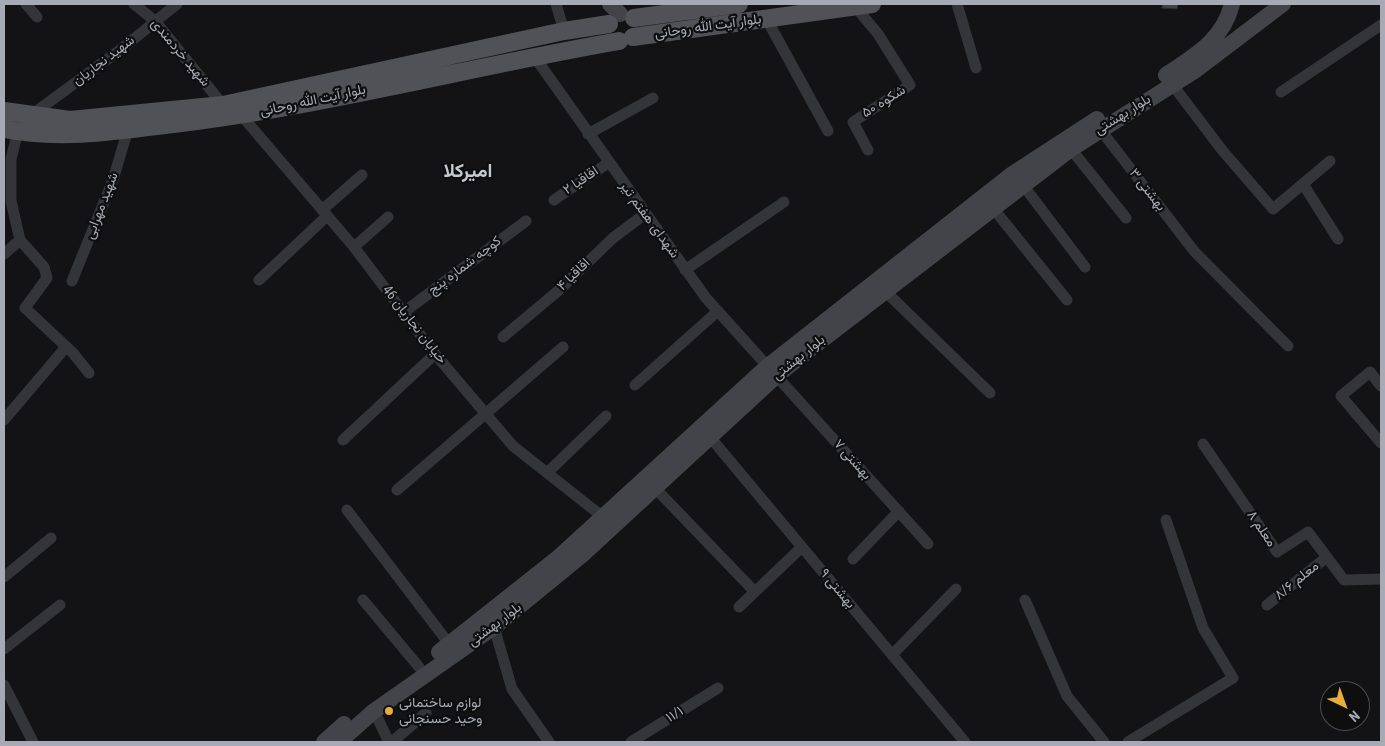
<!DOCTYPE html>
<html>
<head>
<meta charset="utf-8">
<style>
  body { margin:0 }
  #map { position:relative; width:1385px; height:746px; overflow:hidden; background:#131315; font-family:"Roboto Condensed",sans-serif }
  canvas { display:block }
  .frame { position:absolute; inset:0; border:5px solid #a5aab4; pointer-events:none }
  .north { position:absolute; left:1320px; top:681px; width:50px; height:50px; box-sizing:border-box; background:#0e0e0f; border:1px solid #4a4c51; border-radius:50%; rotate:138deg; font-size:14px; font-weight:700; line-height:20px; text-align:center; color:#a5aab4 }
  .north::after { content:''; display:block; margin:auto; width:18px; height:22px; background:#e7ad38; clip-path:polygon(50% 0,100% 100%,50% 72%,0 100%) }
</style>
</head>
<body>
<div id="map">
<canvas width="1385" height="746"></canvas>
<div class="frame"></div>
<div class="north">N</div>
</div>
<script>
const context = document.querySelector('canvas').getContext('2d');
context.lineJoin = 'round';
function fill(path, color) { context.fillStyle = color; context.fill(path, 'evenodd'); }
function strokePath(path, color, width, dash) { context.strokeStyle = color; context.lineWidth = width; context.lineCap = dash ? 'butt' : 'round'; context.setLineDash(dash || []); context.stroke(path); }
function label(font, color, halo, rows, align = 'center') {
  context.font = font + ' "Roboto Condensed",Vazirmatn,sans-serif'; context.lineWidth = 4.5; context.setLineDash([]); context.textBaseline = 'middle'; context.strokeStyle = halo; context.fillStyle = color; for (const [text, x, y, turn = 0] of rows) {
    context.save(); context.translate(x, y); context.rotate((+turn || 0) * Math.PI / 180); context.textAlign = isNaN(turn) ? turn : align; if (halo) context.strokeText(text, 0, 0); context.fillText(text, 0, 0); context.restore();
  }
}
const building = new Path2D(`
  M1163,4H1178L1177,9L1162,8Z`);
const street = new Path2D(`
  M26,4L37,17
  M134,4L155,21L223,105
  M556,4L564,31
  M957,4L976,68
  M854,5L878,34L910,85L853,122L868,150
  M766,18L828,131
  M534,56L706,298L928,544
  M1172,84L1222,150L1273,209L1330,161
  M1281,92L1381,25
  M30,116L120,50L177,4
  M242,116L354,247L435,354L513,446L603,517
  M1100,129L1194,251L1288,346
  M18,131L11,159V201L20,240L44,267L47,278L25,308L73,353L89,373
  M588,134L653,98
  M1071,149L1126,218
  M1303,184L1338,239
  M1023,185L1085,267
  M554,200L608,163
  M993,208L1067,300
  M322,210L362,175
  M354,247L388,217
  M4,254L20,240
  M685,270L784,202
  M259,280L327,216
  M72,281L113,180L128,129
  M885,291L990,393
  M404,312L526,221
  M503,337L558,291L613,238L645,214
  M635,385L718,311
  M1381,386L1370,372L1341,396L1381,443
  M4,420L66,347
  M710,437L965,742
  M343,440L435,354
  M1203,444L1277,552L1308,532L1344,580L1381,579
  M547,473L606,416
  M655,488L755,592
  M397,490L563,347
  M347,510L450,645
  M853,559L899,511
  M4,577L51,538
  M363,600L419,667
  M1025,600L1067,696L1104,742
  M1267,605L1327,557
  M739,607L802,547
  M494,627L512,689L549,742
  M4,649L60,605
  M892,655L956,589
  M4,685L33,742
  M374,711L389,742
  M392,742L426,713
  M631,742L718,688
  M1128,742L1233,678L1203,628L1166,520`);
const secondary = new Path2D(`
  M610,4L620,14
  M1166,75C1196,55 1223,40 1232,4
  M439,652L559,557L768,366L1011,175L1097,119
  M324,742L344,724
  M339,742L374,711L494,627L582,555L776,376L809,350L1071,149L1196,70L1283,4`);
const primary = new Path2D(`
  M634,18L739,4
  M633,37L872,4
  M4,111L70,120L223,105L564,31L609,24
  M4,129C60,140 117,131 173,124C323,106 470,67 619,41`);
const markers = [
  [389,711,5,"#e7ad38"]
];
const streetNames = [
  ["بلوار آیت الله روحانی",708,27,-8],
  ["شهید خردمندی",180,53,50],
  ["شهید نجاریان",104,61,-37],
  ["بلوار آیت الله روحانی",313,101,-12],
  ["شکوه ۵۰",884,102,-32],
  ["بلوار بهشتی",1123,115,-32],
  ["اقاقیا ۲",581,181,-34],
  ["بهشتی ۳",1147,190,52],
  ["شهید مهرابی",102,206,-69],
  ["شهدای هفتم تیر",649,220,54],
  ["کوچه شماره پنج",465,266,-37],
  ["اقاقیا ۴",574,275,-44],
  ["خیابان نجاریان 46",414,325,52],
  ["بلوار بهشتی",799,358,-39],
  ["بهشتی ۷",852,460,48],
  ["معلم ۸",1261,529,56],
  ["معلم ۸/۶",1297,581,-39],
  ["بهشتی ۹",837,589,50],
  ["بلوار بهشتی",495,625,-37],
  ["۱۱/۱",675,715,-32]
];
const poiNames = [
  ["لوازم ساختمانی",399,703],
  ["وحید حسنجانی",399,719]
];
const districtNames = [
  ["امیرکلا",468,172]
];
fill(building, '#424347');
strokePath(building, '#2d2d30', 1);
strokePath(street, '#343539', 11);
strokePath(secondary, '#424449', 16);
strokePath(primary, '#505258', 18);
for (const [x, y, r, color] of markers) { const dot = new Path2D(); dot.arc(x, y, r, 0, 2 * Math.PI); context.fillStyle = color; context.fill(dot); strokePath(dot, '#0e0e0f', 2); }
label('14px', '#a5aab4', '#0e0e0f', streetNames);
label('14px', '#a5aab4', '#0e0e0f', poiNames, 'left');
label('bold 19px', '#c6c9d0', '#0e0e0f', districtNames);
</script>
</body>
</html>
